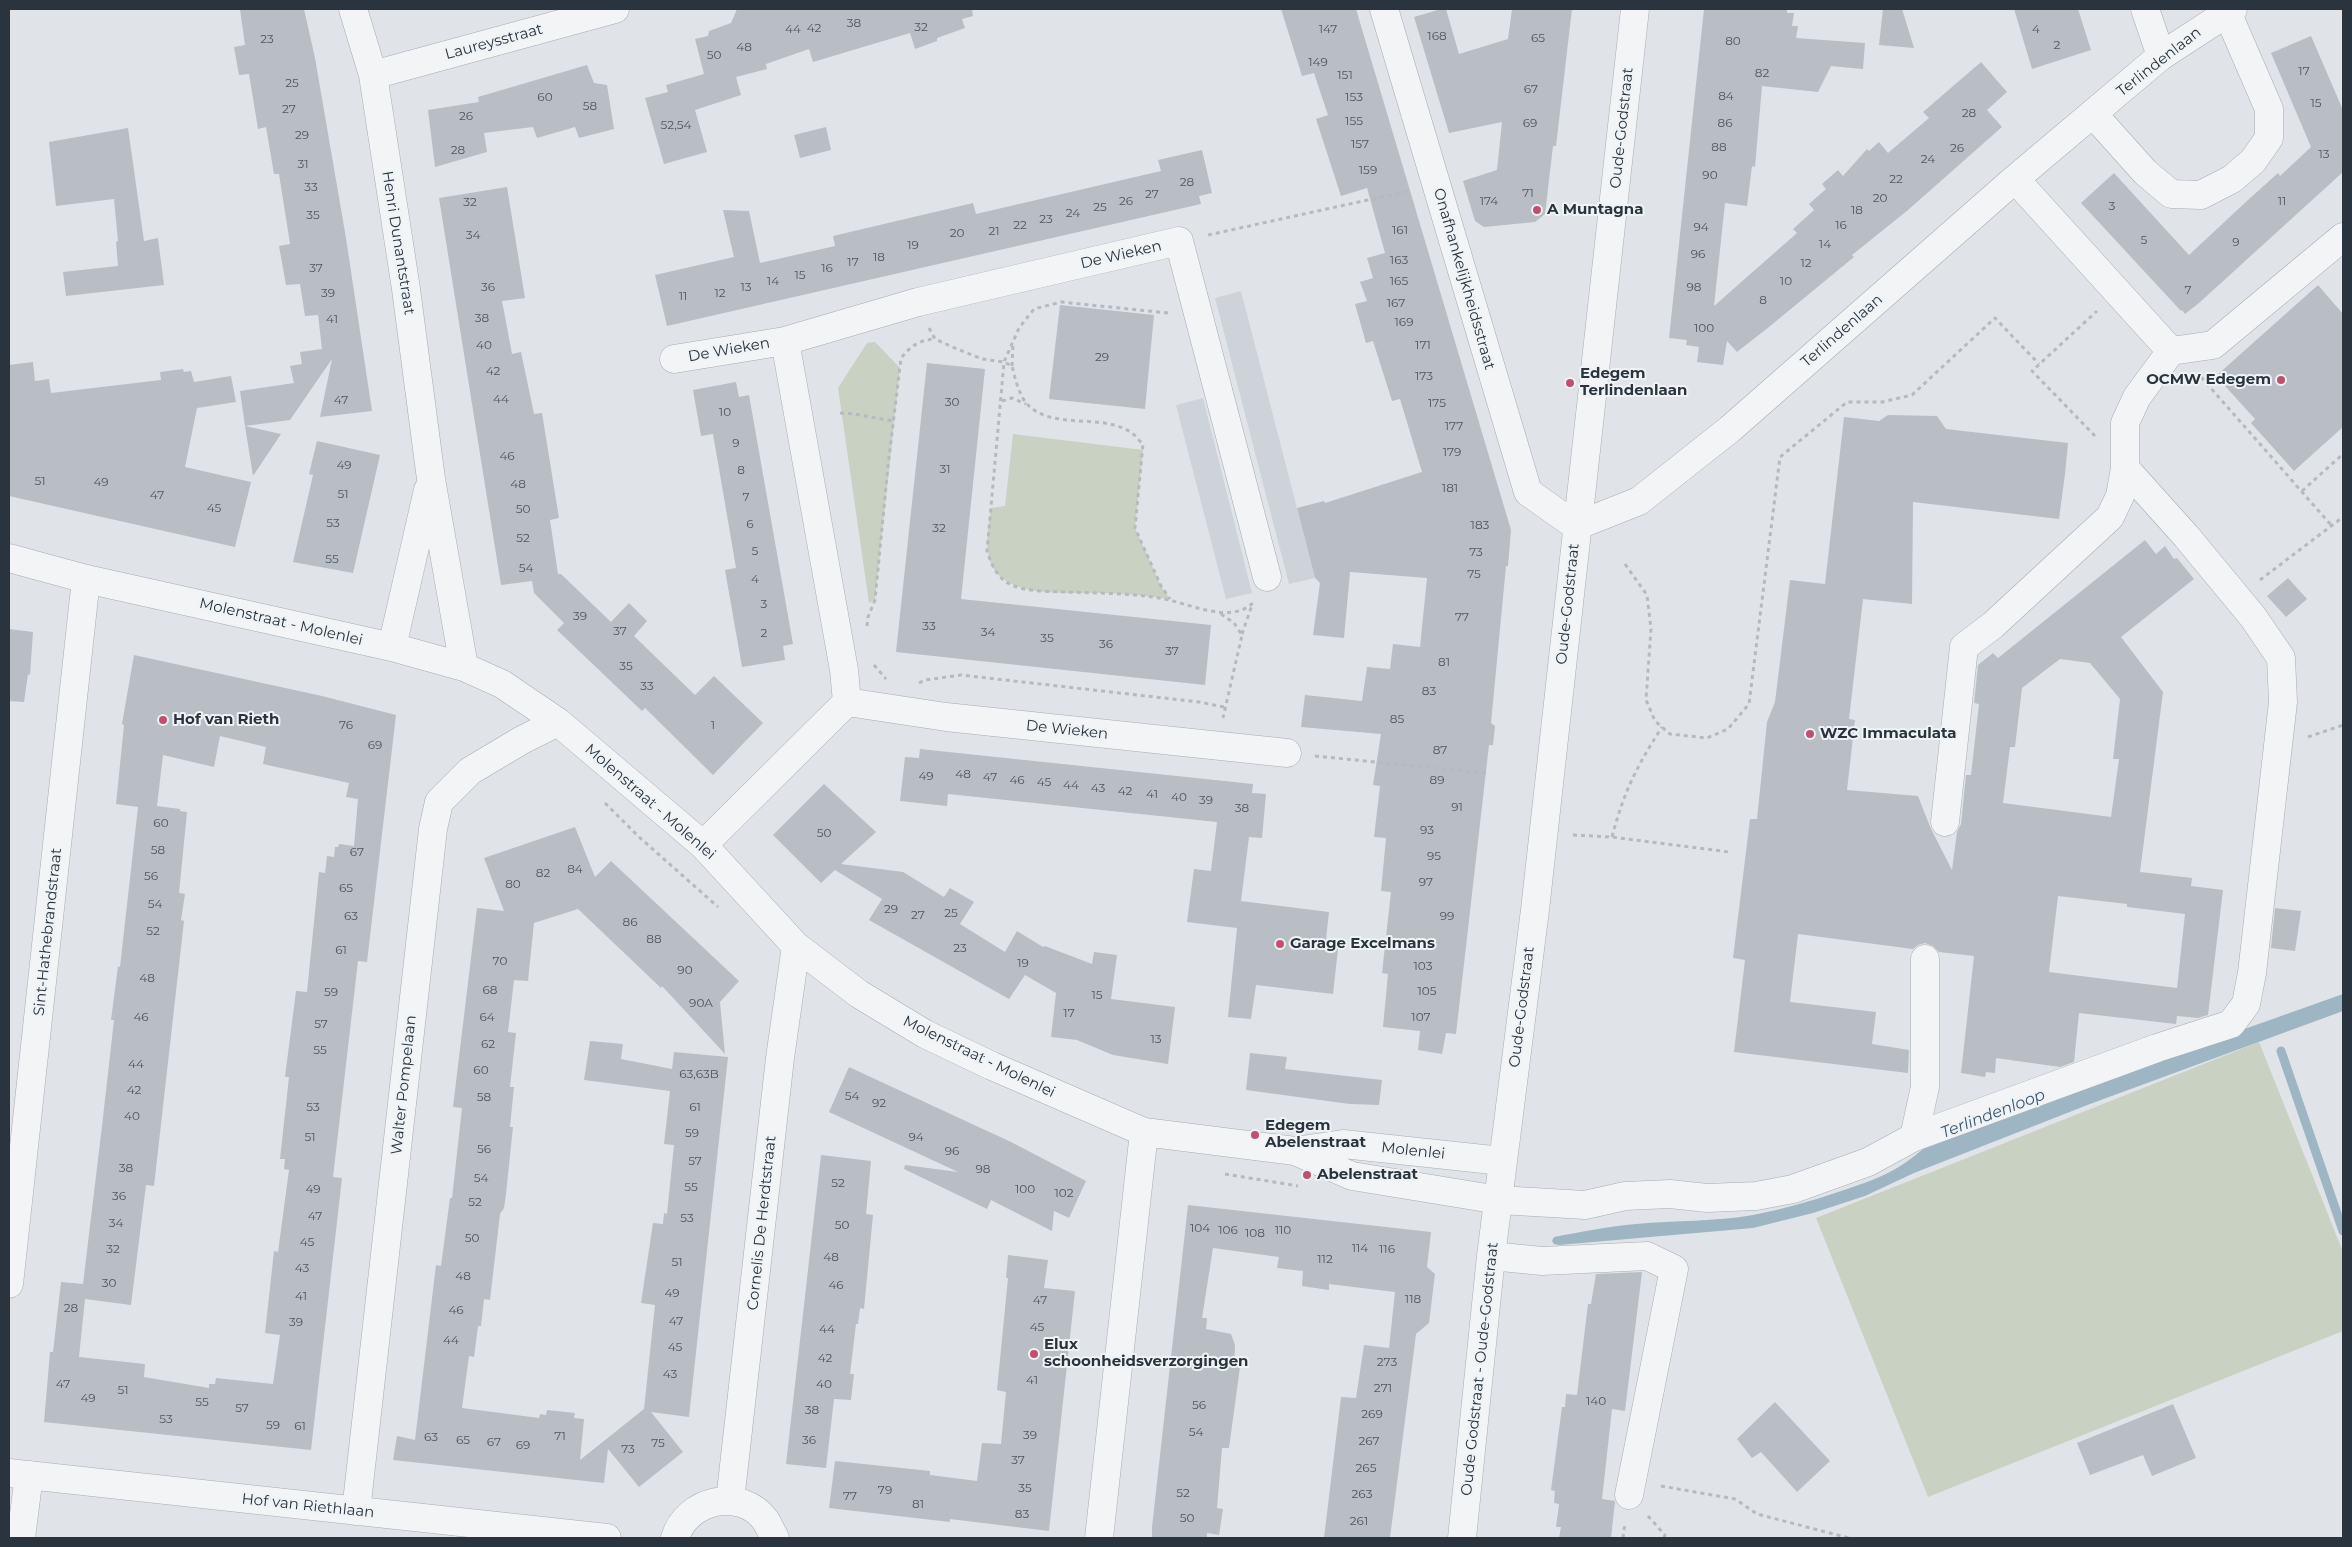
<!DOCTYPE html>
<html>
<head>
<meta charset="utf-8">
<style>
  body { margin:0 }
  #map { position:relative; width:2352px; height:1547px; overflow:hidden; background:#e0e4e8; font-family:Montserrat,sans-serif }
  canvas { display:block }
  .frame { position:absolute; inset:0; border:10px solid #2a343e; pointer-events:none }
</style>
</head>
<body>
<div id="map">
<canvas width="2352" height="1547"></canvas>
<div class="frame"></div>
</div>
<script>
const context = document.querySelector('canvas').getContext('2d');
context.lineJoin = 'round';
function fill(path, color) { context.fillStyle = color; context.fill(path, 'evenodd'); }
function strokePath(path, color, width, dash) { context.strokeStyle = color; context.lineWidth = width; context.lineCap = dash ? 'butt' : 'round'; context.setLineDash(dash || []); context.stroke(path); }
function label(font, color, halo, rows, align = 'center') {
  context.font = font + ' Montserrat,sans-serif'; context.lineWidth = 4; context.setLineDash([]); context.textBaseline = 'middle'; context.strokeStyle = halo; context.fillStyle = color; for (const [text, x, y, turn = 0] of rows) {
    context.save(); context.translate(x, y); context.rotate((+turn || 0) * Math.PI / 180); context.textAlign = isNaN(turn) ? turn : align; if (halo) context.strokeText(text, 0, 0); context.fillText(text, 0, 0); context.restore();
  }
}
const built = new Path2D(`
  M1241,291L1315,578L1289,584L1215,298Z
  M1203,398L1252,593L1226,599L1176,405Z`);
const green = new Path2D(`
  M875,342L900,368L875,600L869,603L838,388L867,343Z
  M1013,434L1143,450L1135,528L1161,586L1170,599C1149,596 1129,594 1109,593C1079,592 1024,598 1001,577C981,560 988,530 991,508L1005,506Z
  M2259,1042L2343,1252V1331L1928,1497L1816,1218Z`);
const water = new Path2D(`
  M2343,994V1011L2090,1104L1914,1173L1865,1196L1813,1213L1753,1228L1559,1245L1554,1244L1552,1241L1554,1237C1581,1232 1609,1226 1636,1224C1675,1220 1715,1222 1753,1215C1783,1209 1812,1201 1841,1191C1878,1179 1904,1169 1932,1140Z`);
const stream = new Path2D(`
  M2281,1051L2343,1231`);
const building = new Path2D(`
  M240,9H304L315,58L346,238L372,411L320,417L332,359L290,420L245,426L240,391L294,383L290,366L302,364L300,352L322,349L318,315L305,316L300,284L286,285L279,246L290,244L279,174H274L266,127L258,129L249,74L239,75L234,47L245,45Z
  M737,9H972L973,16L962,19L965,28L937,38V41L915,49L910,33L813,62L809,49L766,64L767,69L736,77L741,95L695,110L707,152L664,164L645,98L668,92L666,85L704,74L695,39L708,36L709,31L731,23Z
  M1281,9H1356L1511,530L1508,566H1506L1491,723L1495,726L1493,745H1489L1456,1034L1446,1033L1442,1054L1418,1050L1420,1031L1383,1027L1388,974L1382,973L1391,892L1381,891L1386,838L1374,837L1380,786L1373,785L1381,734L1301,727L1305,695L1362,701L1367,667L1390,669L1393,644L1420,647L1427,578L1350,572L1344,638L1313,635L1320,583L1315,578L1297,508L1324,501L1325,503L1422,472L1400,399L1392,401L1373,341L1366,343L1355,304L1367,301L1360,282L1373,278L1367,258L1385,253L1367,188L1341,196L1316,119L1328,115L1314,73L1302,76Z
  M1441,9H1446L1459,54L1508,39L1512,9H1572L1556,146H1553L1545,214L1535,222L1484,227L1475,221L1463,181L1497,170L1502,122L1449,133L1414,17Z
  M1704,9H1787V13H1794L1792,26H1798L1796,38L1865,43L1863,69L1831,66L1818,92L1762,86L1755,167L1752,166L1747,206L1725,203L1714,306L1797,233L1793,229L1814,210L1809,204L1826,189L1822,184L1838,170L1843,176L1867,149L1869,151L1879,142L1888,153L1929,118L1923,112L1981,62L2007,92L1987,110L2002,127L1908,210L1852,255L1854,257L1769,327L1737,352L1727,341L1723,365L1697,362L1699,347L1686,345L1687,340L1669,338Z
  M1883,9H1902L1914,48L1879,45Z
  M2014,9H2078L2091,50L2032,69Z
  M2311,36L2343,110V172L2199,303L2185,314L2182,310L2181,311L2081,203L2114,173L2189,255L2248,200L2278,173L2280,176L2311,147L2271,53Z
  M587,65L594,83L607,85L614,129L579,138L575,127L537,138L533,127L484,133L487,152L435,167L428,110L479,102L478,97Z
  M826,127L831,150L800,158L794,135Z
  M128,128L144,241L158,238L164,285L66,296L63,272L118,266L116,242L118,241L114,199L56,206L49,142Z
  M1202,150L1212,193L1199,196L1201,204L667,326L655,275L734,257L723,210L749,211L760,263L835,246L833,236L973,203L976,214L1161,171L1158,160Z
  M507,187L525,298L502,301L512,354L521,352L534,414L542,413L559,518L550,520L558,574H561L611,622L629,603L647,621L634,636L695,695L714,676L763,723L713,775L645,708L642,711L557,630L564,623L534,593L532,581L501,585L439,198Z
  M2318,285L2343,314V427L2294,471L2251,423L2255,419L2216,376Z
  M1060,305L1154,315L1145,409L1049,399Z
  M33,362L35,381L49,379L51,393L161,380L160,372L183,369L184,372L191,371L194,382L231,376L236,402L197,408L185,467L251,482L235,547L9,496V365Z
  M927,363L985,369L961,599L1211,625L1205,685L896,652Z
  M736,382L739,397L749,395L793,644L783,646L785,660L742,667L725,570L736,568L727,515L713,434L701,436L693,390Z
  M1888,415L1937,416L1946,429L2068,443L2065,474L2059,519L1913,502L1912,604L1863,599L1849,719L1855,720L1847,790L1918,796L1931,829L1952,870L1957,832L1961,824L1966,775H1971L1979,704L1974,703L1978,665L1993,653L1998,658L2145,540L2156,554L2165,546L2174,559L2177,558L2194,579L2121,637L2163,692L2140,872L2192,878L2191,886L2223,890L2208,1015L2198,1018L2177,1016L2176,1024L2079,1013L2074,1062L2060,1067L1996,1058L1995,1073L1986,1072L1985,1077L1961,1073L1974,956L1939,952L1933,946L1925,943L1918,945L1913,949L1798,934L1790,1002L1876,1012L1872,1044L1909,1050L1908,1073L1734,1052L1745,960L1733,958L1750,819H1757L1767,722L1775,702L1790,580L1825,584L1844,417L1879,421ZM2060,659L2090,663L2120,699L2113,759H2119L2111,817L2003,803L2010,747H2015L2022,688ZM2058,896L2127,904V907L2185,914L2177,988L2049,972Z
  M245,426L281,434L253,476Z
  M317,441L380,455L353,573L293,562L313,475L309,474Z
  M2288,578L2307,599L2286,617L2267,596Z
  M9,629L33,632L30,675L28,674L24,702L9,701Z
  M134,655L322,696L396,715L367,962L358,961L333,1177L342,1178L311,1450L44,1422L50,1352H53L61,1282L83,1284L102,1126L114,1020H111L118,966L120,967L138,807L116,804L124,725L122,724ZM220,736L266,747L263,764L349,783L346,797L358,799L354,846L339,844L338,847H335L334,857L327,856L325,873L319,872L307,992L296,991L285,1077H289L280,1159H285L284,1169L289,1170L278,1252L274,1251L265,1333L280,1335L273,1384L216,1378L215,1384H209V1388L144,1377L145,1364L79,1357L85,1299L131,1305L146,1185L154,1186L184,921L181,920L185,894L179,893L187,812L180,811V809L157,806L163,755L214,767Z
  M920,749L1253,784L1252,793L1266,794L1262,838L1249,837L1241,901L1329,912L1326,939L1339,940L1333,994L1256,985L1251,1019L1228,1017L1237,928L1187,922L1194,869L1211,871L1217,822L948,794L947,806L900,801L905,757L919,758Z
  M824,784L876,832L841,864L903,872L944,897L950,888L974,902L960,924L1005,952L1017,931L1043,947L1045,946L1092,964L1094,952L1117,955L1111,999L1175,1007L1168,1064L1113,1055L1077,1040L1051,1037L1056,993L1025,975L1009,999L869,920L882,899L835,870L821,883L773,835Z
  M575,827L595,877L611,861L739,981L720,1002L725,1054L662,986L661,988L578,909L534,923L528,981L514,980L508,1032L516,1033L510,1087H514L510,1127H513L506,1194L504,1208L500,1214L490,1300L484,1299L481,1326H478L474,1357L469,1356L462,1408L539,1418L540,1414L546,1415L547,1410L575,1413L574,1418L584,1419L580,1460L644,1409L655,1305L641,1303L653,1223L663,1224L664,1213L667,1214L674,1145L664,1144L670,1091L584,1080L590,1041L623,1044L621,1059L672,1069L674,1052L728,1057L689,1417L651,1412L683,1452L639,1487L608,1449L604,1483L393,1460L397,1436L415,1440L436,1265L441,1266L450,1198H452L462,1108L453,1107L477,908L504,911L484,858Z
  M2275,908L2301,911L2295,951L2271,948Z
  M1250,1053L1287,1057L1285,1069L1382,1080L1379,1105L1350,1104L1246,1090Z
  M849,1067L1011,1142L1086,1181L1069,1218L1054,1211L1052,1231L991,1200L987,1209L904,1169L905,1165L958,1172L829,1112Z
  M821,1155L871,1161L866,1214L873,1215L864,1309L860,1308L858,1324H856L850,1374H854L851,1400L834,1399L826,1468L786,1464Z
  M1188,1205L1431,1232L1427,1267L1435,1274L1429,1323L1416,1334L1390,1538H1324L1341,1397L1356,1398L1364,1345L1389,1348L1395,1292L1329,1284V1290L1302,1286L1303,1271L1277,1268L1279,1257L1213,1248L1202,1318H1207L1206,1329L1231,1334L1235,1345L1234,1366L1240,1367L1229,1448H1222L1217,1508L1223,1509L1219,1535L1207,1533V1538H1152V1527Z
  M1008,1255L1048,1260L1044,1288L1075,1291L1049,1531L950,1519V1522L829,1508L835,1461L930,1471V1475L977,1481L982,1443L1001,1444L1006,1392L997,1390L1008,1278H1006Z
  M1642,1272L1625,1411L1612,1409L1602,1499L1615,1501L1611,1538H1559L1561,1527H1556L1559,1504L1554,1503L1555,1491L1551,1490L1562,1407H1565L1566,1394L1577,1395L1588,1304H1591L1596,1274Z
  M1775,1402L1830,1461L1797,1492L1761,1452L1752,1458L1737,1439Z
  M2173,1404L2196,1458L2152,1476L2143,1455L2090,1475L2077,1443Z`);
const path = new Path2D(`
  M1208,235L1409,191
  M1168,313L1061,302L1034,309L1019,328L1004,362L987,551C992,566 998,580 1014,586C1029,592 1048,591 1064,592C1095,593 1128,593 1159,598C1187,602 1230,626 1254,602
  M929,328L935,339L957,349L982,359L1004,362L1012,366C1015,378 1019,396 1028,405C1054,431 1102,412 1132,433C1136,436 1139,441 1143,444L1135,528L1161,586L1170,599
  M1012,366L1013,344
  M2201,377L2332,526
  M1002,401L1012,398L1026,404
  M840,413L854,414L893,421
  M2095,436L2032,371L2097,311
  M2302,491L2343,454
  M1625,564L1647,595L1651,629L1646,700L1655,721L1670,734L1707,738L1728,729L1749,704L1780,457L1847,402H1882L1912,395L1995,318L2039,364
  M2260,580L2343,517
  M1221,614L1234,623L1242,635L1223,718
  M867,626L868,617L875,600L888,466L901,358C911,346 919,340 935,339
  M1242,634L1252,605
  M874,665L886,679
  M919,683L925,680L961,675L1199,702L1224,707
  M2308,737L2343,725
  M1315,756L1486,773
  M605,803L638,836L718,907
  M1573,835L1612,837L1729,852
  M1612,837C1624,791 1637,766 1662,727
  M1225,1174L1298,1186
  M1661,1486L1735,1499L1757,1514L1849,1538
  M1648,1516L1665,1535L1664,1538
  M1623,1538L1625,1523`);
const minor = new Path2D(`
  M353,9L373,75L406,289L431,479L464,667
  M1384,9L1528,492L1576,526
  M2145,9L2161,56
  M373,75L615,9
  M2093,114L2145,172L2171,194L2201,195L2232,179L2253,161L2269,138V109L2227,12
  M2171,351L2213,345L2343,237
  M674,359L785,341
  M1576,526L1639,501L1730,429L2015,179L2161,56L2233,9
  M9,558L86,579L392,647L464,667L502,684L558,722L703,845L796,946L859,994L925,1034L992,1066L1144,1132L1295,1151L1343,1144L1502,1161
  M392,647L428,490
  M847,702L946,717L1287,753
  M1945,822L1964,647L1993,625L2110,517L2120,496L2125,468V423L2137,397L2171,351L2015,179
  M703,845L847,702L844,670L785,341L918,302L1179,241L1267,577
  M1914,1137L1925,1087V959
  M1295,1151L1352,1176L1499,1200L1585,1205L1625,1196L1670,1194L1707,1198L1756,1196L1793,1189L1868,1162L1914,1137L2157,1048L2231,1024L2246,1004L2252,973L2283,702L2281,658L2253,617L2186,536L2125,468
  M1491,1256L1542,1261L1647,1256L1674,1269L1629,1495
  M9,1284L86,579
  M9,1473L607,1538
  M730,1501L780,1058L796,946
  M356,1511L433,829L439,802L470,771L522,740L558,722
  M21,1538L29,1475
  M675,1538C686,1500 741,1486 766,1521C769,1526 772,1533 775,1538
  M1099,1538L1144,1132
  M1462,1538L1491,1256L1535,910L1635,9`);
const markers = [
  [1537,210,5,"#c15070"],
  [2281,380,5,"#c15070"],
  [1570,383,5,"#c15070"],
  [163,720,5,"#c15070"],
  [1810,734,5,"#c15070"],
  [1280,944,5,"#c15070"],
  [1255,1135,5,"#c15070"],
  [1307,1175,5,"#c15070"],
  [1034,1354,5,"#c15070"]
];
const numberNames = [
  ["38",854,23],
  ["32",921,27],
  ["42",814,28],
  ["44",793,29],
  ["147",1328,29],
  ["4",2036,29],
  ["168",1437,36],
  ["65",1538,38],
  ["23",267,39],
  ["80",1733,41],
  ["2",2057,45],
  ["48",744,47],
  ["50",714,55],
  ["149",1318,62],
  ["17",2304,71],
  ["82",1762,73],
  ["151",1345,75],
  ["25",292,83],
  ["67",1531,89],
  ["84",1726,96],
  ["60",545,97],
  ["153",1354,97],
  ["15",2316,103],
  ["58",590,106],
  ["27",289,109],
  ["28",1969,113],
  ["26",466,116],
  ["155",1354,121],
  ["69",1530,123],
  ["86",1725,123],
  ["52,54",676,125],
  ["29",302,135],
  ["157",1360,144],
  ["88",1719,147],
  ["26",1957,148],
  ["28",458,150],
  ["13",2324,154],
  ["24",1928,159],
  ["31",303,164],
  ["159",1368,170],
  ["90",1710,175],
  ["22",1896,179],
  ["28",1187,182],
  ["33",311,187],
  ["71",1528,193],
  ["27",1152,194],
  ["20",1880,198],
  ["26",1126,201],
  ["174",1489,201],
  ["11",2282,201],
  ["32",470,202],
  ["3",2112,206],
  ["25",1100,207],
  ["18",1857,210],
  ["24",1073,213],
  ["35",313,215],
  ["23",1046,219],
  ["22",1020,225],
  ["16",1841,225],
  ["94",1701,227],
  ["161",1400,230],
  ["21",994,231],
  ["20",957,233],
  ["34",473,235],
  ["5",2144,240],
  ["9",2236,242],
  ["14",1825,244],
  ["19",913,245],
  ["96",1698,254],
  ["18",879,257],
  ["163",1399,260],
  ["17",853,262],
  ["12",1806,263],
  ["37",316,268],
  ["16",827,268],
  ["15",800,275],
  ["14",773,281],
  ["165",1399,281],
  ["10",1786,281],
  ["36",488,287],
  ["13",746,287],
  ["98",1694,287],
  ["7",2188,290],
  ["39",328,293],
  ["12",720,293],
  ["11",683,296],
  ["8",1763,300],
  ["167",1396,303],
  ["38",482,318],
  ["41",332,319],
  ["169",1404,322],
  ["100",1704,328],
  ["40",484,345],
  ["171",1423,345],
  ["29",1102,357],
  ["42",493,371],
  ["173",1424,376],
  ["44",501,399],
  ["47",341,400],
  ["30",952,402],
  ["175",1437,403],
  ["10",725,412],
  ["177",1454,426],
  ["9",736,443],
  ["179",1452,452],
  ["46",507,456],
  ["49",344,465],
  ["31",945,469],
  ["8",741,470],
  ["51",40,481],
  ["49",101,482],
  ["48",518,484],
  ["181",1450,488],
  ["51",343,494],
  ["47",157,495],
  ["7",746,497],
  ["45",214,508],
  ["50",523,509],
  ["53",333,523],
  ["6",750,524],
  ["183",1480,525],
  ["32",939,528],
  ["52",523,538],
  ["5",755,551],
  ["73",1476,552],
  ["55",332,559],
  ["54",526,568],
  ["75",1474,574],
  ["4",755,579],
  ["3",764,604],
  ["39",580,616],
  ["77",1462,617],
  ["33",929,626],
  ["37",620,631],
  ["34",988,632],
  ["2",764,633],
  ["35",1047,638],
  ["36",1106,644],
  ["37",1172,651],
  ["81",1444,662],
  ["35",626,666],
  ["33",647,686],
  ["83",1429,691],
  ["85",1397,719],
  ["76",346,725],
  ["1",713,725],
  ["69",375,745],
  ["87",1440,750],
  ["48",963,774],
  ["49",926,776],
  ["47",990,777],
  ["46",1017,780],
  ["89",1437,780],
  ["45",1044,782],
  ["44",1071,785],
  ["43",1098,788],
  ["42",1125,791],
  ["41",1152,794],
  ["40",1179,797],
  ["39",1206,800],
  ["91",1457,807],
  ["38",1242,808],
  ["60",161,823],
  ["93",1427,830],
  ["50",824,833],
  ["58",158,850],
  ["67",357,852],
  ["95",1434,856],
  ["84",575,869],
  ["82",543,873],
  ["56",151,876],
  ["97",1426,882],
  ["80",513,884],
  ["65",346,888],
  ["54",155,904],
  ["29",891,909],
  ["25",951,913],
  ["27",918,915],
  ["63",351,916],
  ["99",1447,916],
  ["86",630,922],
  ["52",153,931],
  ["88",654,939],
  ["23",960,948],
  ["61",341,950],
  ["70",500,961],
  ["19",1023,963],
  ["103",1423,966],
  ["90",685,970],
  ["48",147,978],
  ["68",490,990],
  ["105",1427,991],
  ["59",331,992],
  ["15",1097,995],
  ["90A",701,1003],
  ["17",1069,1013],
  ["46",141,1017],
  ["64",487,1017],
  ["107",1421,1017],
  ["57",321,1024],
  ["13",1156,1039],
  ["62",488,1044],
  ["55",320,1050],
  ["44",136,1064],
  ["60",481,1070],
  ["63,63B",699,1074],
  ["42",134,1090],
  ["54",852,1096],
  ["58",484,1097],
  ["92",879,1103],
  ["53",313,1107],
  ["61",695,1107],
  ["40",132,1116],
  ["59",692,1133],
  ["51",310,1137],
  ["94",916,1137],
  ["56",484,1149],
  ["96",952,1151],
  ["57",695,1161],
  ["38",126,1168],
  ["98",983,1169],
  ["54",481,1178],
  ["52",838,1183],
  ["55",691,1187],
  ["49",313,1189],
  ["100",1025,1189],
  ["102",1064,1193],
  ["36",119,1196],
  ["52",475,1202],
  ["47",315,1216],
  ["53",687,1218],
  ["34",116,1223],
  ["50",842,1225],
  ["104",1200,1228],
  ["106",1228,1230],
  ["110",1283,1230],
  ["108",1255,1233],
  ["50",472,1238],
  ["45",307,1242],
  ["114",1360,1248],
  ["32",113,1249],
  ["116",1387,1249],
  ["48",831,1257],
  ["112",1325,1259],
  ["51",677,1262],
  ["43",302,1268],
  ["48",463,1276],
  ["30",109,1283],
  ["46",836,1285],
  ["49",672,1293],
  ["41",301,1296],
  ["118",1413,1299],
  ["47",1040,1300],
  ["28",71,1308],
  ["46",456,1310],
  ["47",676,1321],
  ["39",296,1322],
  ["45",1037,1327],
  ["44",827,1329],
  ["44",451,1340],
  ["45",675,1347],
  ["42",825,1358],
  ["273",1387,1362],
  ["43",670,1374],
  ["41",1032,1380],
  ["47",63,1384],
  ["40",824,1384],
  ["271",1383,1388],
  ["51",123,1390],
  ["49",88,1398],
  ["140",1596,1401],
  ["55",202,1402],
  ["56",1199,1405],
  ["57",242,1408],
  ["38",812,1410],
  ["269",1372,1414],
  ["53",166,1419],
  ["59",273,1425],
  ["61",300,1426],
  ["54",1196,1432],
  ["39",1030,1435],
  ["71",560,1436],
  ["63",431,1437],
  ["65",463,1440],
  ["36",809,1440],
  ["267",1369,1441],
  ["67",494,1442],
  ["75",658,1443],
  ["69",523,1445],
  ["73",628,1449],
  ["37",1018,1460],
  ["265",1366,1468],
  ["35",1025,1488],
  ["79",885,1490],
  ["52",1183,1493],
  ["263",1362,1494],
  ["77",850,1496],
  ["81",918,1504],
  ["83",1022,1514],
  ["50",1187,1518],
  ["261",1359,1521]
];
const streetNames = [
  ["Laureysstraat",494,42,-15],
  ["Terlindenlaan",2159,62,-38],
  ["Oude-Godstraat",1622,128,-84],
  ["Henri Dunantstraat",398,243,81],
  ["De Wieken",1121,255,-13],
  ["Onafhankelijkheidsstraat",1464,279,74],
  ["Terlindenlaan",1842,331,-41],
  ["De Wieken",729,350,-10],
  ["Oude-Godstraat",1568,604,-84],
  ["Molenstraat - Molenlei",281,622,13],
  ["De Wieken",1067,730,6],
  ["Molenstraat - Molenlei",650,802,41],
  ["Sint-Hathebrandstraat",48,932,-84],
  ["Oude-Godstraat",1522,1007,-83],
  ["Molenstraat - Molenlei",979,1057,26],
  ["Walter Pompelaan",404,1085,-84],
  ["Molenlei",1413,1151,6],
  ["Cornelis De Herdtstraat",762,1223,-84],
  ["Oude Godstraat - Oude-Godstraat",1480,1369,-84],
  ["Hof van Riethlaan",308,1506,6]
];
const poiNames = [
  ["A Muntagna",1547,210],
  ["Edegem",1580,374],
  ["Terlindenlaan",1580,391],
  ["OCMW Edegem",2271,380,"right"],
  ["Hof van Rieth",173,720],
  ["WZC Immaculata",1820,734],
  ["Garage Excelmans",1290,944],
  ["Edegem",1265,1126],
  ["Abelenstraat",1265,1143],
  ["Abelenstraat",1317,1175],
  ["Elux",1044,1345],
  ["schoonheidsverzorgingen",1044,1362]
];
const waterNames = [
  ["Terlindenloop",1993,1114,-21]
];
fill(built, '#ced3d9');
fill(green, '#c8d1c2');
fill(water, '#9eb6c4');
strokePath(stream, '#9eb6c4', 9);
fill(building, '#b8bec4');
strokePath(minor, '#a6acb2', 29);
strokePath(path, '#b6babf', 3, [4, 4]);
strokePath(minor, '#f2f4f6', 28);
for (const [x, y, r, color] of markers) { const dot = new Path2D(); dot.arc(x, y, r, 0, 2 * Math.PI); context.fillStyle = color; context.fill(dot); strokePath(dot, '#eff3f5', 2); }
label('12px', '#4e5660', null, numberNames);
label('15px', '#2a343e', '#eff3f5', streetNames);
label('bold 15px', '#2a343e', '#eff3f5', poiNames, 'left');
label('italic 16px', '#38576e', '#eff3f5', waterNames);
</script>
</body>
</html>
